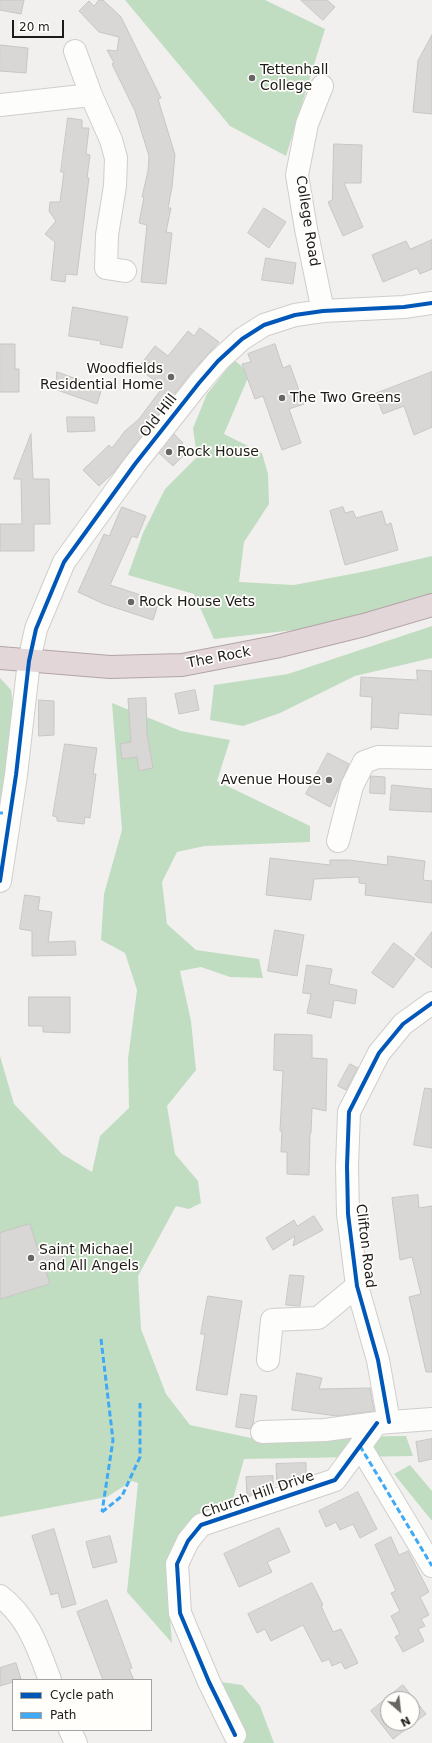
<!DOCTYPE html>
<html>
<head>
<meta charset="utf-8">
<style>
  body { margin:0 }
  #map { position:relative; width:432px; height:1743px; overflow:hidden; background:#f1f0ee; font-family:"DejaVu Sans",sans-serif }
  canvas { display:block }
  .legend { position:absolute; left:12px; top:1679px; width:140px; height:52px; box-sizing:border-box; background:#fffefb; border:1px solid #a4a3a1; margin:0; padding:5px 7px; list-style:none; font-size:12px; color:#1c1b1a }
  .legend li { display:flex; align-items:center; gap:8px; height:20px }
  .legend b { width:20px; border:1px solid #a4a3a1 }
  .north { position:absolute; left:380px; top:1691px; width:40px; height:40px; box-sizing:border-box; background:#fffefb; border:1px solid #a4a3a1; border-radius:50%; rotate:152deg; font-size:11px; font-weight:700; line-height:16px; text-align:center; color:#1c1b1a }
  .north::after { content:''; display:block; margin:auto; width:14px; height:18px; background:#676664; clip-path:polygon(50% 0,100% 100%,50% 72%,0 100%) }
  .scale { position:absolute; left:12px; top:20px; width:52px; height:18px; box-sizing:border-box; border:2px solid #1c1b1a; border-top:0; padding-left:5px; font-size:12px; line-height:14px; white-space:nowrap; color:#1c1b1a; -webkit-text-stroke:3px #fffefb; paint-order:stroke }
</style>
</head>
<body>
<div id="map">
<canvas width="432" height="1743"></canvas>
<ul class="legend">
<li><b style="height:5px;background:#0057b8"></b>Cycle path</li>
<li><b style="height:5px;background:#3fa9f5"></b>Path</li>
</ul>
<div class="north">N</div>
<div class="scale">20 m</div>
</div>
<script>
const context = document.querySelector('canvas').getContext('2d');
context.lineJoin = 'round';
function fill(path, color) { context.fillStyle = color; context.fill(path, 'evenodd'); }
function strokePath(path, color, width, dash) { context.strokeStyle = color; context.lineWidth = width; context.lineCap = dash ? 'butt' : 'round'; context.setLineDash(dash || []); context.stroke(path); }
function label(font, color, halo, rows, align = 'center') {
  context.font = font + ' "DejaVu Sans",sans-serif'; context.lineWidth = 3.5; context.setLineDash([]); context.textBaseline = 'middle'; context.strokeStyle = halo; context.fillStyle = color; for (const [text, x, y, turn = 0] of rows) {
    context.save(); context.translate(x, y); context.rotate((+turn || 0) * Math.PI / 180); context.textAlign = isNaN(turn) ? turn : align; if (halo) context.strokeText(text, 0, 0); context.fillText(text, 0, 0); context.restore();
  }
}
const green = new Path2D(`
  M125,0H265L325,29L286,156L230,126Z
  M234,360L250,373L224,434L262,453L268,474L269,504L244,542L239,582L294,585L367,571L432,556V598L313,628L214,639L194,594L128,575L143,533L165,489L197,457L193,428L207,394Z
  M432,626V658L355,676L280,713L243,726L210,720L214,685L288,674Z
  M0,678L11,690L14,711L0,823Z
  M112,703L181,731L230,740L217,781L310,826V842L205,846L177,852L162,882L167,924L196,950L259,959L263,978L230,977L201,967L180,971L191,1021L196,1070L167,1106L175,1154L198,1181L201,1203L189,1209L176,1206L138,1276L141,1329L166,1394L190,1425L251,1438L406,1436L413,1456L244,1459L233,1499L193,1520L166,1566L172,1643L127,1592L138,1483L132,1481L107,1497L0,1517V1056L14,1104L62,1154L92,1172L100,1136L129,1108L128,1059L137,990L125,953L101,940L104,894L122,830Z
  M410,1465L432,1491V1521L394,1474Z
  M214,1681L242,1685L260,1706L274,1743H228L207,1703Z`);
const building = new Path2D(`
  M0,0H24L21,14L0,10Z
  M99,0H103L121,17L161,98L158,99L175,155L172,187L168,208H171L166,232L172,233L166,284L141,282L147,225L139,223L144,197H142L148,171L149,156L135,111L112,64L114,63L107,50L117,51L119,37L99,32L79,11L89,1L94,6Z
  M301,0H327L335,7L323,20Z
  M432,35V114L413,112L418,61Z
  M0,45L28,48L26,73L0,71Z
  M68,118L82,120V128H89L86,154L90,155L87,178H89L77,275L66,274L65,282L51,280L55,242L45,234L56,221L49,211L50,202H60L64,172H61Z
  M334,144L362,145L361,183H344L363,227L343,236L328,202L332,200Z
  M264,208L286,222L269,248L248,233Z
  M432,240V269L420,274L417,268L383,282L372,255L406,241L410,249Z
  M266,258L296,263L293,284L262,280Z
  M73,307L128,317L122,348L100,344L101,341L69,336Z
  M200,328L219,342L189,375L114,472L99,486L83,470L109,445L112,448L125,431L139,419L163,387L138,368L155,346L168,356L188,331L194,336Z
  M0,344H15V369H19V392H0Z
  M275,344L283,368L290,365L304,404L289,409L301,443L282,450L263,396L255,399L242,364L251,362L248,354Z
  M57,372L102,388L97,404L57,390Z
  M432,372V427L414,435L404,406L383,414L375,394Z
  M67,417H94L95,431L68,432Z
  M31,434L33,479H49L50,524H34V551H0V524H22L21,479H14Z
  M174,434L183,443L176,450L183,456L173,466L159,453Z
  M122,507L146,516L137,538L132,536L110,585L159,601L153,620L104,604L78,592L104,534L109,536Z
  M343,507L345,513L353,511L356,518L382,511L386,525L391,523L398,550L345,565L330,511Z
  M417,670L432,671V715L399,713L398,729L372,727L371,730L372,697L360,696L361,677L417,680Z
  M195,690L199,710L179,714L175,694Z
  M146,698L147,733L153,768L139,771L137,757L122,759L120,744L131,742L128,699Z
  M39,700L54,701V735L39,736Z
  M65,744L97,748L93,774H96L90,818L85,817L84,824L57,821V817L53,816Z
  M328,753L349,764L330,807L306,794Z
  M371,776L385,777V794L370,793Z
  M392,785L432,789V812L390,810Z
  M388,856L425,861L423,880L432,881V903L365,895L366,884L359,883V877L314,879L311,900L266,895L270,858L330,865V860H349L387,865Z
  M25,895L40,897L38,910L52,912L48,942L75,941L76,955L32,956V931L20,929Z
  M275,930L304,935L297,976L268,971Z
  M432,932V968L415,955Z
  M394,943L415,959L393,988L372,973Z
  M307,965L332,969L329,984L357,990L355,1004L334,1000L331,1018L307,1013L311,994L303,993Z
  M29,997H70V1033L43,1032V1026H29Z
  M275,1034L312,1035V1058L327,1059L326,1111L312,1108L311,1133H310L309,1175L287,1174V1152H281L282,1131H280L283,1071L274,1070Z
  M350,1064L358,1068L346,1090L338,1086Z
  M425,1088L432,1089V1148L414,1145Z
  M418,1195L419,1208L432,1206V1372H426L409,1297L421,1294L412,1257L400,1260L392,1198Z
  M314,1216L323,1230L293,1246L295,1236L273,1250L266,1238L294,1220L297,1226Z
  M30,1224L38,1250L58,1244L64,1265L46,1271L50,1284L0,1299V1233Z
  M290,1275L304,1276L300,1306L286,1305Z
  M208,1296L242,1301L227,1395L196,1390L205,1334H201Z
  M297,1373L322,1378L319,1389L370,1388L374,1411L337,1416L292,1410Z
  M241,1394L257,1396L253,1424L250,1429L236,1427Z
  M432,1439V1459L419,1462L416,1442Z
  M306,1463V1476L277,1485L276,1464Z
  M273,1476V1487L247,1496L246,1477Z
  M358,1492L377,1529L360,1538L353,1524L340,1530L336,1522L326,1527L319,1511Z
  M279,1528L290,1552L267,1562L272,1572L239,1587L224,1554Z
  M54,1529L76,1604L62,1608L58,1593L51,1595L32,1536Z
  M110,1536L117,1562L93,1568L86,1542Z
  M391,1537L399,1555L408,1551L429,1592L420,1597L429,1615L421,1619L425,1626L418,1629L424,1641L403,1652L395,1637L400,1634L391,1616L400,1611L391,1593L396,1591L375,1545Z
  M312,1583L323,1605L321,1606L333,1632L341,1629L358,1663L345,1669L341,1662L332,1666L329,1659L322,1662L303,1625L271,1641L265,1629L257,1633L248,1614Z
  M107,1600L132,1668L129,1669L134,1680H103L77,1612Z
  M16,1663L21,1679L13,1680V1682L0,1686V1668Z
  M403,1685L426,1714L393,1739L371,1711ZM388,1699H412V1723H388Z`);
const minor = new Path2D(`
  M75,51L91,95L111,140L116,158L115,186L107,235L106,268L125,271
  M322,86L307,124L297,175L306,229L323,311
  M0,105L91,95
  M338,841L352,786L364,762L378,757L432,758
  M0,881L16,775L29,661L36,629L64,562L135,464L199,383L218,361L242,339L264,325L295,315L323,311L404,307L432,303
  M268,1360L272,1320L318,1318L357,1286
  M389,1422L378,1360L357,1286L348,1214L347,1166L349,1112L379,1053L403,1024L432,1003
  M262,1432L325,1430L377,1423L432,1419
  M360,1446L432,1566
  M0,1596C28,1617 38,1648 50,1680
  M70,1730L76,1743
  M235,1735L209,1682L180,1613L177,1564L188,1541L201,1525L335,1480L377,1423`);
const highway = new Path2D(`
  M0,658L110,667L182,665L275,647L364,625L432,605`);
const quiet = new Path2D(`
  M0,813H3
  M101,1339L113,1440L102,1512
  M360,1446L432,1566
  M102,1512L122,1496L140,1457V1403`);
const cycleway = new Path2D(`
  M0,881L16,775L29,661L36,629L64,562L135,464L199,383L218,361L242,339L264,325L295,315L323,311L404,307L432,303
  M389,1422L378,1360L357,1286L348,1214L347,1166L349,1112L379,1053L403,1024L432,1003
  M235,1735L209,1682L180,1613L177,1564L188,1541L201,1525L335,1480L377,1423`);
const markers = [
  [252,78,4,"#676664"],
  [171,377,4,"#676664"],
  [282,398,4,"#676664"],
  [169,452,4,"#676664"],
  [131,602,4,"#676664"],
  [329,780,4,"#676664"],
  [31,1258,4,"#676664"]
];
const poiNames = [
  ["Tettenhall",260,70],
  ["College",260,86],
  ["Woodfields",163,369,"right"],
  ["Residential Home",163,385,"right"],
  ["The Two Greens",290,398],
  ["Rock House",177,452],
  ["Rock House Vets",139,602],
  ["Avenue House",321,780,"right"],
  ["Saint Michael",39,1250],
  ["and All Angels",39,1266]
];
const streetNames = [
  ["College Road",307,221,81],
  ["Old Hill",159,416,-52],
  ["The Rock",219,658,-11],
  ["Clifton Road",365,1246,83],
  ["Church Hill Drive",258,1495,-19]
];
fill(green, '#c1ddc1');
fill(building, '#d8d7d5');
strokePath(building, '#c7c6c5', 1);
strokePath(minor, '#cfcecd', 24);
strokePath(highway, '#b2a4a6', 24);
strokePath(minor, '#fdfdfc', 22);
strokePath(highway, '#e3d6d9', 22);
strokePath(quiet, '#3fa9f5', 3, [6, 3]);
strokePath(cycleway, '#0057b8', 4);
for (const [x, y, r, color] of markers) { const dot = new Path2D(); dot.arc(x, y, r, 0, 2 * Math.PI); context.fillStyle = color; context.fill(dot); strokePath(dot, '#fffefb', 1.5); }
label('14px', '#1c1b1a', '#fffefb', poiNames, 'left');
label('14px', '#1c1b1a', '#fffefb', streetNames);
</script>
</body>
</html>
